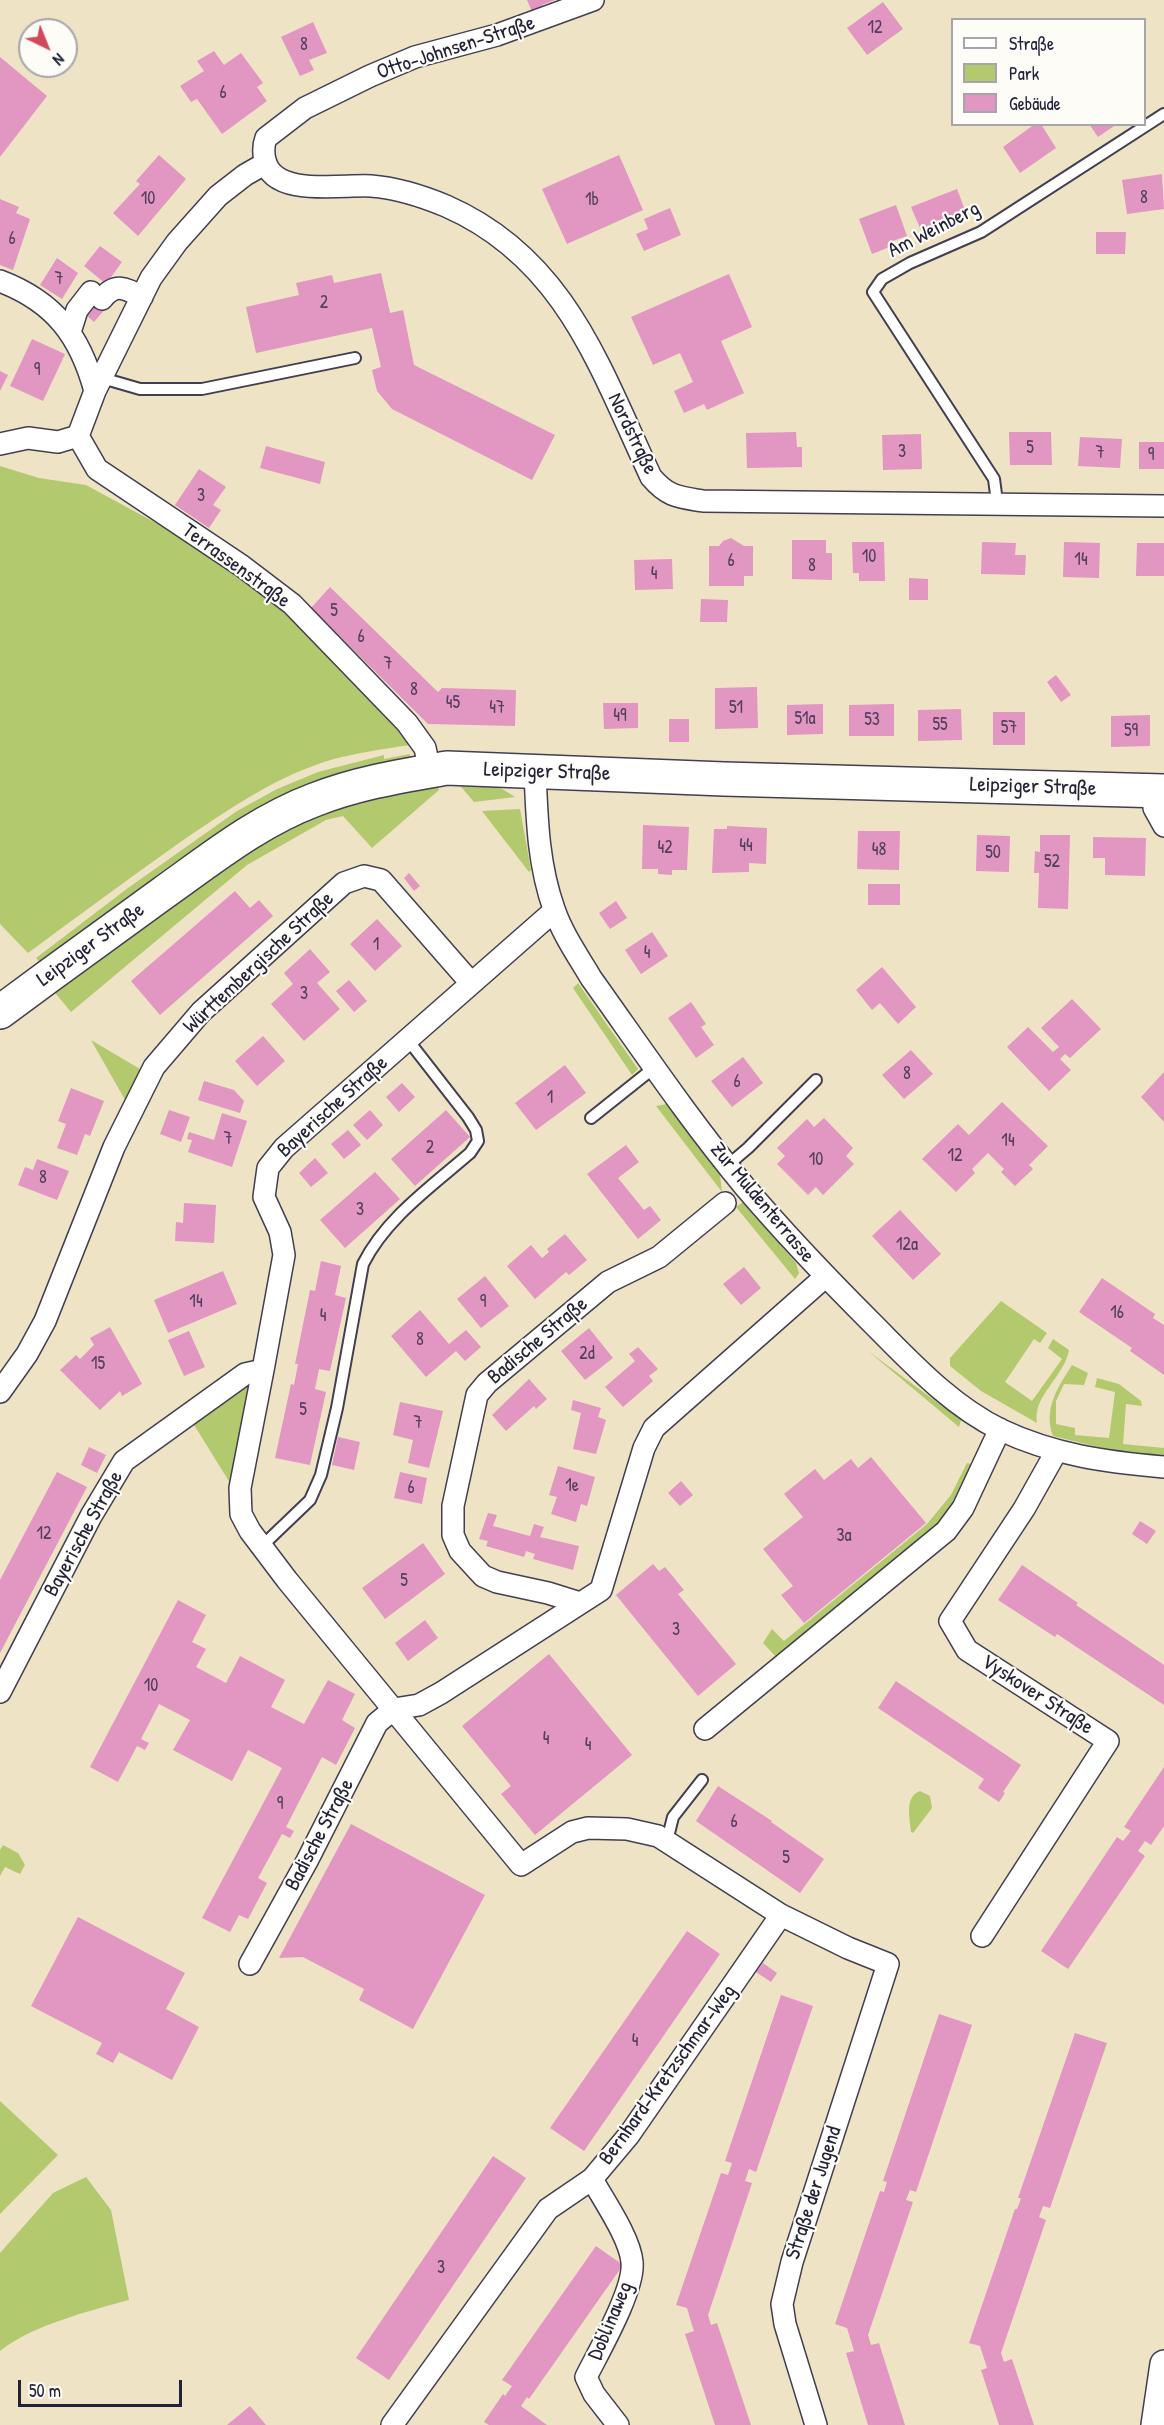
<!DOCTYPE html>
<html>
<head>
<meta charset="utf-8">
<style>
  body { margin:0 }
  #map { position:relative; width:1164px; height:2425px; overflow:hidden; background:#efe3c6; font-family:"Patrick Hand",sans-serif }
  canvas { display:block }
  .legend { position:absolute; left:951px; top:18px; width:195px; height:108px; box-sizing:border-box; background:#fdfcf7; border:2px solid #a5a5ac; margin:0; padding:8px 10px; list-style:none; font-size:18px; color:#22223b }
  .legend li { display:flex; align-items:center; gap:12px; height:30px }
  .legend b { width:30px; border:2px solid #a5a5ac }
  .north { position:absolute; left:18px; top:18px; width:60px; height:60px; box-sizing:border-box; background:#fdfcf7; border:2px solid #a5a5ac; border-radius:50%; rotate:137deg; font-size:16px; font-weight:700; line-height:24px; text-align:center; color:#22223b }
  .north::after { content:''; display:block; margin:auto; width:21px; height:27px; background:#d1495b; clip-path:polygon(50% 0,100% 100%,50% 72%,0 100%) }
  .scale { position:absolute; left:18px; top:2380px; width:164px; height:27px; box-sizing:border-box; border:3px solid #22223b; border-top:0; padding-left:8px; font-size:18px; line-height:21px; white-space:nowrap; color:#22223b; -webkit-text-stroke:4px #fdfcf7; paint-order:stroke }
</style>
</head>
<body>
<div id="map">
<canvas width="1164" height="2425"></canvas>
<ul class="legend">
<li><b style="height:8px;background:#fff"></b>Straße</li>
<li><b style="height:16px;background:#b3c96e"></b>Park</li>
<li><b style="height:16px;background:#e296c2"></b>Gebäude</li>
</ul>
<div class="north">N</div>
<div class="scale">50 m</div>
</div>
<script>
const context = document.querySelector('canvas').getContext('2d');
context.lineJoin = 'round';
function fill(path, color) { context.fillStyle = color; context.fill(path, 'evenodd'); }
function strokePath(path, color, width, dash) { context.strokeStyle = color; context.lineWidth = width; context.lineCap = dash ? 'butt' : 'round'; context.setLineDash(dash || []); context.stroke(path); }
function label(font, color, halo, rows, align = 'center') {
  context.font = font + ' "Patrick Hand",sans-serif'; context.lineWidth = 4.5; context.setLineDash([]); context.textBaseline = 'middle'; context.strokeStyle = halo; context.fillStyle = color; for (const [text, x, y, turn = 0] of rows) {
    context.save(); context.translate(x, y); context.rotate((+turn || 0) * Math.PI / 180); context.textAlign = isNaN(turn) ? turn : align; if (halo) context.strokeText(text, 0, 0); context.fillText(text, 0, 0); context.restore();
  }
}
const green = new Path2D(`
  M0,466L39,478L86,485L213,554L263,588L384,708L410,745C378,750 344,754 313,766C264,784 222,814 179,843C128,879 78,916 28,953L0,924Z
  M410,754L411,761L364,772L43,967L36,958L128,888L237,811L277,789L318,772L384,755V759Z
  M436,780L439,790L372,848L343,816L326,820L247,865L71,1012L52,989L224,860L301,816Z
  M456,781L496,785L515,797L474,802Z
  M520,809L531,870L529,872L482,811Z
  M578,983L638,1069L632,1075L573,988Z
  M91,1040L145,1072L128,1105Z
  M667,1104L720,1175L722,1192L656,1106Z
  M743,1202L796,1263L799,1273L795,1279L736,1207Z
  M1001,1301L1047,1333L1040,1343L1034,1339L1005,1382L1032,1401L1062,1359L1048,1348L1053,1339L1069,1350C1065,1376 1032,1396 1037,1423L981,1391L950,1366V1358Z
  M868,1351L961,1420L959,1427Z
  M1072,1365L1088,1373L1084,1385L1064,1384L1056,1401V1424L1075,1428V1435L1109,1438L1115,1392L1095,1387L1097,1378L1119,1384L1141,1401L1142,1406L1126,1404L1123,1444L1164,1448V1455L1118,1452L1053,1436C1043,1409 1058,1387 1072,1365Z
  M246,1381L252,1384L234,1481L230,1483L191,1420Z
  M967,1463L976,1465L956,1507L937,1530L777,1658L763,1643L772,1629L784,1641L927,1524L951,1495Z
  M920,1791L930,1796L932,1808L913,1833L911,1832C910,1818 904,1797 920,1791Z
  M3,1845L18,1853L25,1865L20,1874L5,1867L0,1876V1850Z
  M0,2101L58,2155L0,2214Z
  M86,2177L111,2210L129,2300C89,2311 33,2325 0,2351V2253L53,2193Z`);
const building = new Path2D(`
  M527,0H555L542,5L544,9L533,14Z
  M883,2L903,29L867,55L847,28Z
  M313,22L327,53L309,60L314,70L300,76L281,37Z
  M214,51L224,65L241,53L263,83L257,87L267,101L222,134L197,99L191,102L180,86L204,71L197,61Z
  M0,57L47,96L0,157Z
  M1035,124H1041L1056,148L1020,173L1003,147Z
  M1089,124H1117L1098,137Z
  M159,155L186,179L138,236L113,213L140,184L136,181Z
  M619,155L643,210L567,244L542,189Z
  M1162,174L1164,209L1127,214L1122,180Z
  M957,189L968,218L923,235L911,207Z
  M0,199L19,207L16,213L30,219L13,270L0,265Z
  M896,205L907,236L890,242L892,246L872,254L859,219Z
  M670,208L681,235L644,251L636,234L648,229L644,219Z
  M1096,232H1126L1125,254H1096Z
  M100,246L122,262L106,284L84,266Z
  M57,258L78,273L62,299L40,285Z
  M381,273L390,313L403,310L414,365L555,435L532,480L392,409L377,391L372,370L381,367L372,328L256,353L246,307L299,295L296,283L332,275L334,283Z
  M729,274L752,327L721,341L744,393L707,410L704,404L684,413L674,391L693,382L680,353L653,365L631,317Z
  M97,298L107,307L94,322L84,313Z
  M32,339L65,354L43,401L10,386Z
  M0,371L8,375L0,391Z
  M796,432L797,447H802V467L747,468L746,433Z
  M1009,432H1051L1052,465H1010Z
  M921,434L922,469L883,470L882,435Z
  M1080,437L1122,439L1120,468L1078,466Z
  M1139,442H1164V469H1139Z
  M266,446L325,462L320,484L260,468Z
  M199,469L226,487L213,505L221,510L209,528L175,505Z
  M731,538L744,546H753V576H744V586H709V546H719L723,541Z
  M792,540H826V553H832V580L792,579Z
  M852,542H884L885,581H859V573H853Z
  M982,542L1016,543L1015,555H1026L1025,575L981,574Z
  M1064,542L1100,543L1099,578L1063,577Z
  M1137,543H1164V576H1136Z
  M672,559L673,589L635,590L634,560Z
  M909,578L928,579V600H909Z
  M330,587L438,692L442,688L516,690L515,726L428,724L311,608Z
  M701,599L728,600L727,622H700Z
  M1056,675L1071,695L1061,702L1047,682Z
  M757,687L758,728L715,729V688Z
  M603,703H638V728L604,729Z
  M823,704V734L787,735V705Z
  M894,704V736H849V705Z
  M961,709L962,740L918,741V710Z
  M993,712H1025V745H993Z
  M1150,715V746L1111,747V716Z
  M669,719H689V742H669Z
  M643,825L689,827L687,870H672V875L658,874V869H642Z
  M727,826L767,828L766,864L749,863V872L712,873L714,829H727Z
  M858,831H900L899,870L857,869Z
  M977,835L1010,836L1009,872L976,871Z
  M1040,835H1070L1068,909L1038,908L1039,873H1034L1035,851L1040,852Z
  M1093,837L1146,838L1145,876L1105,875V858H1093Z
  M409,873L420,886L414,891L404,878Z
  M868,884H900V905H868Z
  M235,891L250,908L259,900L273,916L160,1015L131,981Z
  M616,901L627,918L610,929L599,913Z
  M377,919L402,946L375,971L350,944Z
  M652,932L668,956L641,974L625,950Z
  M310,949L330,972L317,983L340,1009L304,1041L271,1004L293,984L284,973Z
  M882,967L916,1007L898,1024L880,1003L872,1010L856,990Z
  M349,980L367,1001L354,1012L336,991Z
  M1072,999L1101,1029L1070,1058L1065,1054L1060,1059L1071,1070L1049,1091L1007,1047L1028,1027L1053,1052L1059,1047L1041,1028Z
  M691,1002L706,1024L701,1027L714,1045L696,1058L668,1018Z
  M263,1036L285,1061L257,1086L235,1061Z
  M911,1050L933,1074L904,1099L882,1075Z
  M743,1057L763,1083L732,1107L711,1081Z
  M565,1065L586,1093L536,1130L515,1103Z
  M1164,1072V1122L1141,1097Z
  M204,1081L234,1090L244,1101L240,1113L198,1100Z
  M402,1083L415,1097L399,1112L386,1097Z
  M71,1088L104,1101L90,1136L85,1134L77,1155L57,1148L66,1124L58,1121Z
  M1002,1102L1048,1146L1029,1165L1033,1169L1015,1186L1001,1172L1004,1169L988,1153L972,1169L975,1173L956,1192L922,1159L958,1124L969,1135Z
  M169,1110L190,1117L181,1142L160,1134Z
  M370,1110L383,1125L367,1140L353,1125Z
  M446,1110L470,1137L415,1186L391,1159Z
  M222,1113L247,1121L232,1167L188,1152L192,1140L187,1139L189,1132L214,1140Z
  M824,1118L853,1148L846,1156L854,1164L823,1195L816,1187L808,1195L777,1164L785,1156L777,1148L807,1119L814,1127Z
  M348,1130L361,1145L344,1159L331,1144Z
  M626,1145L639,1162L618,1178L644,1210L650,1206L661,1220L638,1239L587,1174Z
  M315,1158L328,1173L311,1187L299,1173Z
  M37,1159L69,1171L57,1200L18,1185L25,1167L33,1170Z
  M375,1172L400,1199L345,1248L320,1220Z
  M184,1203L216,1205L214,1243L175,1241L176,1222L183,1223Z
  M900,1210L941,1254L913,1280L872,1236Z
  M565,1234L587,1260L569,1275L566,1272L535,1299L507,1266L531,1245L542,1258L549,1252L547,1249Z
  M321,1261L341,1266L335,1295L346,1298L330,1371L319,1369L315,1389L326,1392L310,1465L275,1458L291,1384L294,1385L298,1364H295L310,1290L315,1291Z
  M744,1267L761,1288L741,1305L723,1284Z
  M223,1271L237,1304L168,1333L154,1300Z
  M485,1276L509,1306L481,1328L457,1299Z
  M1102,1278L1155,1314L1153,1318L1164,1325V1375L1130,1351L1132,1348L1079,1312Z
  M420,1310L449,1344L466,1330L481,1347L465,1361L456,1351L426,1377L391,1336Z
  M110,1327L142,1384L122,1396L120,1391L100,1410L60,1370L76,1355L80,1359L94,1345L90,1338Z
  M589,1328L613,1358L585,1380L561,1351Z
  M189,1331L205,1367L184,1376L168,1340Z
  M638,1347L658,1369L649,1376L653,1381L623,1407L605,1387L635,1361L629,1354Z
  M529,1379L547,1399L536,1409L534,1406L506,1431L492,1415Z
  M573,1400L601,1408L598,1417L606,1420L596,1454L573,1449L581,1413L571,1410Z
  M400,1402L443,1411L429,1468L408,1463L413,1440L393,1435Z
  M338,1437L360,1442L354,1470L332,1465Z
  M89,1447L106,1455L97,1473L81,1465Z
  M871,1457L926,1523L804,1623L781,1595L793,1586L763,1549L803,1517L784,1494L815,1469L824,1480L851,1459L858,1468Z
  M558,1466L595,1477L587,1506L581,1504L576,1522L551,1514L557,1497L549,1495Z
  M57,1472L87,1487L0,1653V1580Z
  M400,1472L427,1478L422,1504L394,1498Z
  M681,1481L693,1495L680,1506L668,1493Z
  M488,1513L497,1515L493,1526L530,1536L534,1524L544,1527L540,1537L579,1546L573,1570L533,1559L535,1554L526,1551L524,1557L486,1546L488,1541L479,1539Z
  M1140,1521L1156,1531L1147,1544L1132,1534Z
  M423,1543L445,1574L385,1619L362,1588Z
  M653,1564L659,1571L665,1567L684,1590L678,1594L736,1664L698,1696L616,1595Z
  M1022,1565L1078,1603L1076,1605L1164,1665V1705L1057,1634L1055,1637L998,1600Z
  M178,1600L206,1615L192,1642L206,1649L196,1667L226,1683L240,1656L285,1680L271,1707L304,1724L328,1680L355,1694L342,1720L355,1728L336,1765L322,1757L286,1827L294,1831L290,1838L282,1834L258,1878L267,1883L248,1919L239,1915L230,1932L202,1918L282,1768L248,1750L232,1781L173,1750L190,1720L159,1704L141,1739L149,1743L145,1750L137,1746L118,1782L90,1767Z
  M425,1620L438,1638L408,1661L395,1643Z
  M549,1654L632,1755L535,1835L501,1794L511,1786L462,1726Z
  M896,1681L1021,1765L1003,1792L1005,1793L999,1802L978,1788L984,1779L878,1708Z
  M1164,1767V1826L1151,1845L1145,1841L1138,1851L1145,1856L1068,1969L1041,1951L1117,1837L1123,1841L1131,1831L1124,1827Z
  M718,1786L772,1821L771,1822L824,1859L800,1893L696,1821Z
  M351,1824L485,1895L413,2029L359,2000L364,1989L303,1957L279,1958Z
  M78,1917L185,1973L166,2009L199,2027L172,2080L119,2052L113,2063L96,2054L102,2043L31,2006Z
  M687,1931L720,1954L584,2151L550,2128Z
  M763,1963L777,1973L771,1982L756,1972Z
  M781,1995L813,2006L756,2172L749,2169L745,2181L752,2183L708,2315L711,2325L717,2323L751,2425H715L685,2334L694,2331L691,2322L687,2308L676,2305L721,2173L728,2175L732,2163L725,2161Z
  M939,2014L972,2025L916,2192L910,2190L906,2200L913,2202L868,2335L871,2345L879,2343L905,2425H868L846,2353L854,2351L847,2328L835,2324L880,2191L884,2192L887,2182L883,2181Z
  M1075,2033L1107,2043L1050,2208L1043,2206L1039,2217L1046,2220L1001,2353L1004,2362L1012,2359L1034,2425H999L981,2370L987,2368L980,2346L969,2343L1015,2209H1017L1019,2204L1021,2198H1018Z
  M493,2156L526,2178L389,2380L356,2358Z
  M596,2246L623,2265L529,2399L527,2397L521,2406L547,2425H489L484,2422L503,2394L505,2396L512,2386L502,2380Z
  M250,2406L266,2425H227Z`);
const service = new Path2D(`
  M102,378L140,389H202L355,358
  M997,502L994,479L873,292L882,279L910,263L981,232L1164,114
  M591,1118L655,1067
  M728,1165L748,1148L816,1080
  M262,1546L310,1500L321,1475L337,1408L363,1264C386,1218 432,1186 470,1153L478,1141L476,1130L468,1117L408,1040
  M667,1841L673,1817L702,1780`);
const minor = new Path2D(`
  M593,0L497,35L415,57L370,76L305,108L266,138C263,146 263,152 265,160C273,198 343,184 371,186C397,188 422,196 446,206C565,258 600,368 651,477C668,497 678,497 703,501L1164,506
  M0,281C55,302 80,336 95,391
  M102,299C115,282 125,288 142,297
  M70,332L77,310L91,292
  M78,436L95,391L151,278L177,242L218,196L245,175L266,163
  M0,444L28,438L58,442L78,436L97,469L242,566L292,604L407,723L425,748L430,771
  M535,772C537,819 538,864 554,909C562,933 578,956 591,978C641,1048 690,1121 745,1187C785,1234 828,1279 872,1323C911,1362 950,1405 1001,1430C1054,1455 1106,1462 1164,1467
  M1154,790V808L1164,826
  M263,1370L240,1488L241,1514L250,1531L287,1580L521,1865L572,1832L588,1828L627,1829L658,1836L781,1915L629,2135L592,2179L548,2209L392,2425
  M0,1392L27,1354L45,1321L114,1147L154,1067L201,1012L344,883L364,876L381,880L471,983
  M580,1603L548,1593L497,1582L483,1576L460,1551L453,1535V1506L477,1395L487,1383L608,1282L659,1257L725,1203
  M0,1692L91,1516L124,1461L245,1374L263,1370L284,1255L280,1232L264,1197L268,1168L284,1148L554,911
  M705,1729L946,1531L963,1508L1000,1429
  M781,1915L848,1948L888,1964L792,2262L782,2304L785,2324L816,2425
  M982,1936L1108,1741L967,1650L950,1621L1024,1509L1056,1452
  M250,1964L307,1861L377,1723L394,1709L419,1705L441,1693L601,1590L644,1448L654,1428L825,1277
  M592,2179C604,2201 630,2238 632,2262C635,2289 599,2351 586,2377L594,2394L618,2425`);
const tertiary = new Path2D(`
  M1155,2425L1164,2364`);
const primary = new Path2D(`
  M0,1012C54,972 108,933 163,893C211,859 258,821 314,800C357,783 401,776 447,768L724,779L1164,791`);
const numberNames = [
  ["12",875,28],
  ["8",304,45],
  ["6",223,93],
  ["8",1144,198],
  ["10",148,199],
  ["1b",592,200],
  ["6",12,239],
  ["7",59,279],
  ["2",324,303],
  ["9",37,370],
  ["5",1030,448],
  ["3",902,452],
  ["7",1100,453],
  ["9",1151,455],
  ["3",201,496],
  ["10",869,557],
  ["14",1081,560],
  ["6",731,561],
  ["8",812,566],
  ["4",654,574],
  ["5",334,611],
  ["6",361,637],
  ["7",388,664],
  ["8",414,690],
  ["45",453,703],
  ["47",497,708],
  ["51",736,708],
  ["49",620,716],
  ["51a",805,719],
  ["53",872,720],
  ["55",940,725],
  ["57",1009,728],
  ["59",1131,731],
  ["44",746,846],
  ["42",665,848],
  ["48",879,850],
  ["50",993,853],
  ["52",1052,862],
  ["1",376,945],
  ["4",647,953],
  ["3",304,994],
  ["8",907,1074],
  ["6",737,1082],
  ["1",550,1098],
  ["7",228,1139],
  ["14",1008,1141],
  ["2",430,1148],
  ["12",955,1156],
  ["10",816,1160],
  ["8",43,1178],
  ["3",360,1210],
  ["12a",907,1245],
  ["14",196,1302],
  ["9",483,1302],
  ["16",1117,1313],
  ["4",323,1316],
  ["8",420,1340],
  ["2d",587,1354],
  ["15",98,1364],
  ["5",303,1410],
  ["7",418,1423],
  ["1e",572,1486],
  ["6",411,1488],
  ["12",44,1534],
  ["3a",844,1536],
  ["5",404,1581],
  ["3",676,1630],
  ["10",151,1686],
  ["4",546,1739],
  ["4",588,1745],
  ["9",280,1804],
  ["6",734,1822],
  ["5",786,1858],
  ["4",635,2041],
  ["3",441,2268]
];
const streetNames = [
  ["Otto-Johnsen-Straße",456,48,-18],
  ["Am Weinberg",934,230,-27],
  ["Nordstraße",632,434,64],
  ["Terrassenstraße",236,566,36],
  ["Leipziger Straße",547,772,2],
  ["Leipziger Straße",1033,787,2],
  ["Leipziger Straße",91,945,-36],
  ["Württembergische Straße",259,963,-43],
  ["Bayerische Straße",333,1107,-42],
  ["Zur Muldenterrasse",762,1203,50],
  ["Badische Straße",538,1341,-40],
  ["Bayerische Straße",84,1534,-61],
  ["Vyskover Straße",1037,1695,33],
  ["Badische Straße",320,1835,-62],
  ["Bernhard-Kretzschmar-Weg",668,2075,-54],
  ["Straße der Jugend",814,2193,-72],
  ["Doblinaweg",611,2321,-67]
];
fill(green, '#b3c96e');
fill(building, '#e296c2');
strokePath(service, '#413f50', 14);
strokePath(minor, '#413f50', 24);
strokePath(tertiary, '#413f50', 30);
strokePath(primary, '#413f50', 36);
strokePath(service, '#fff', 10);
strokePath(minor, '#fff', 21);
strokePath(tertiary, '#fff', 27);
strokePath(primary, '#fff', 33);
label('18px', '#523f5d', null, numberNames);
label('21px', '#22223b', '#fdfcf7', streetNames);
</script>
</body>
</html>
